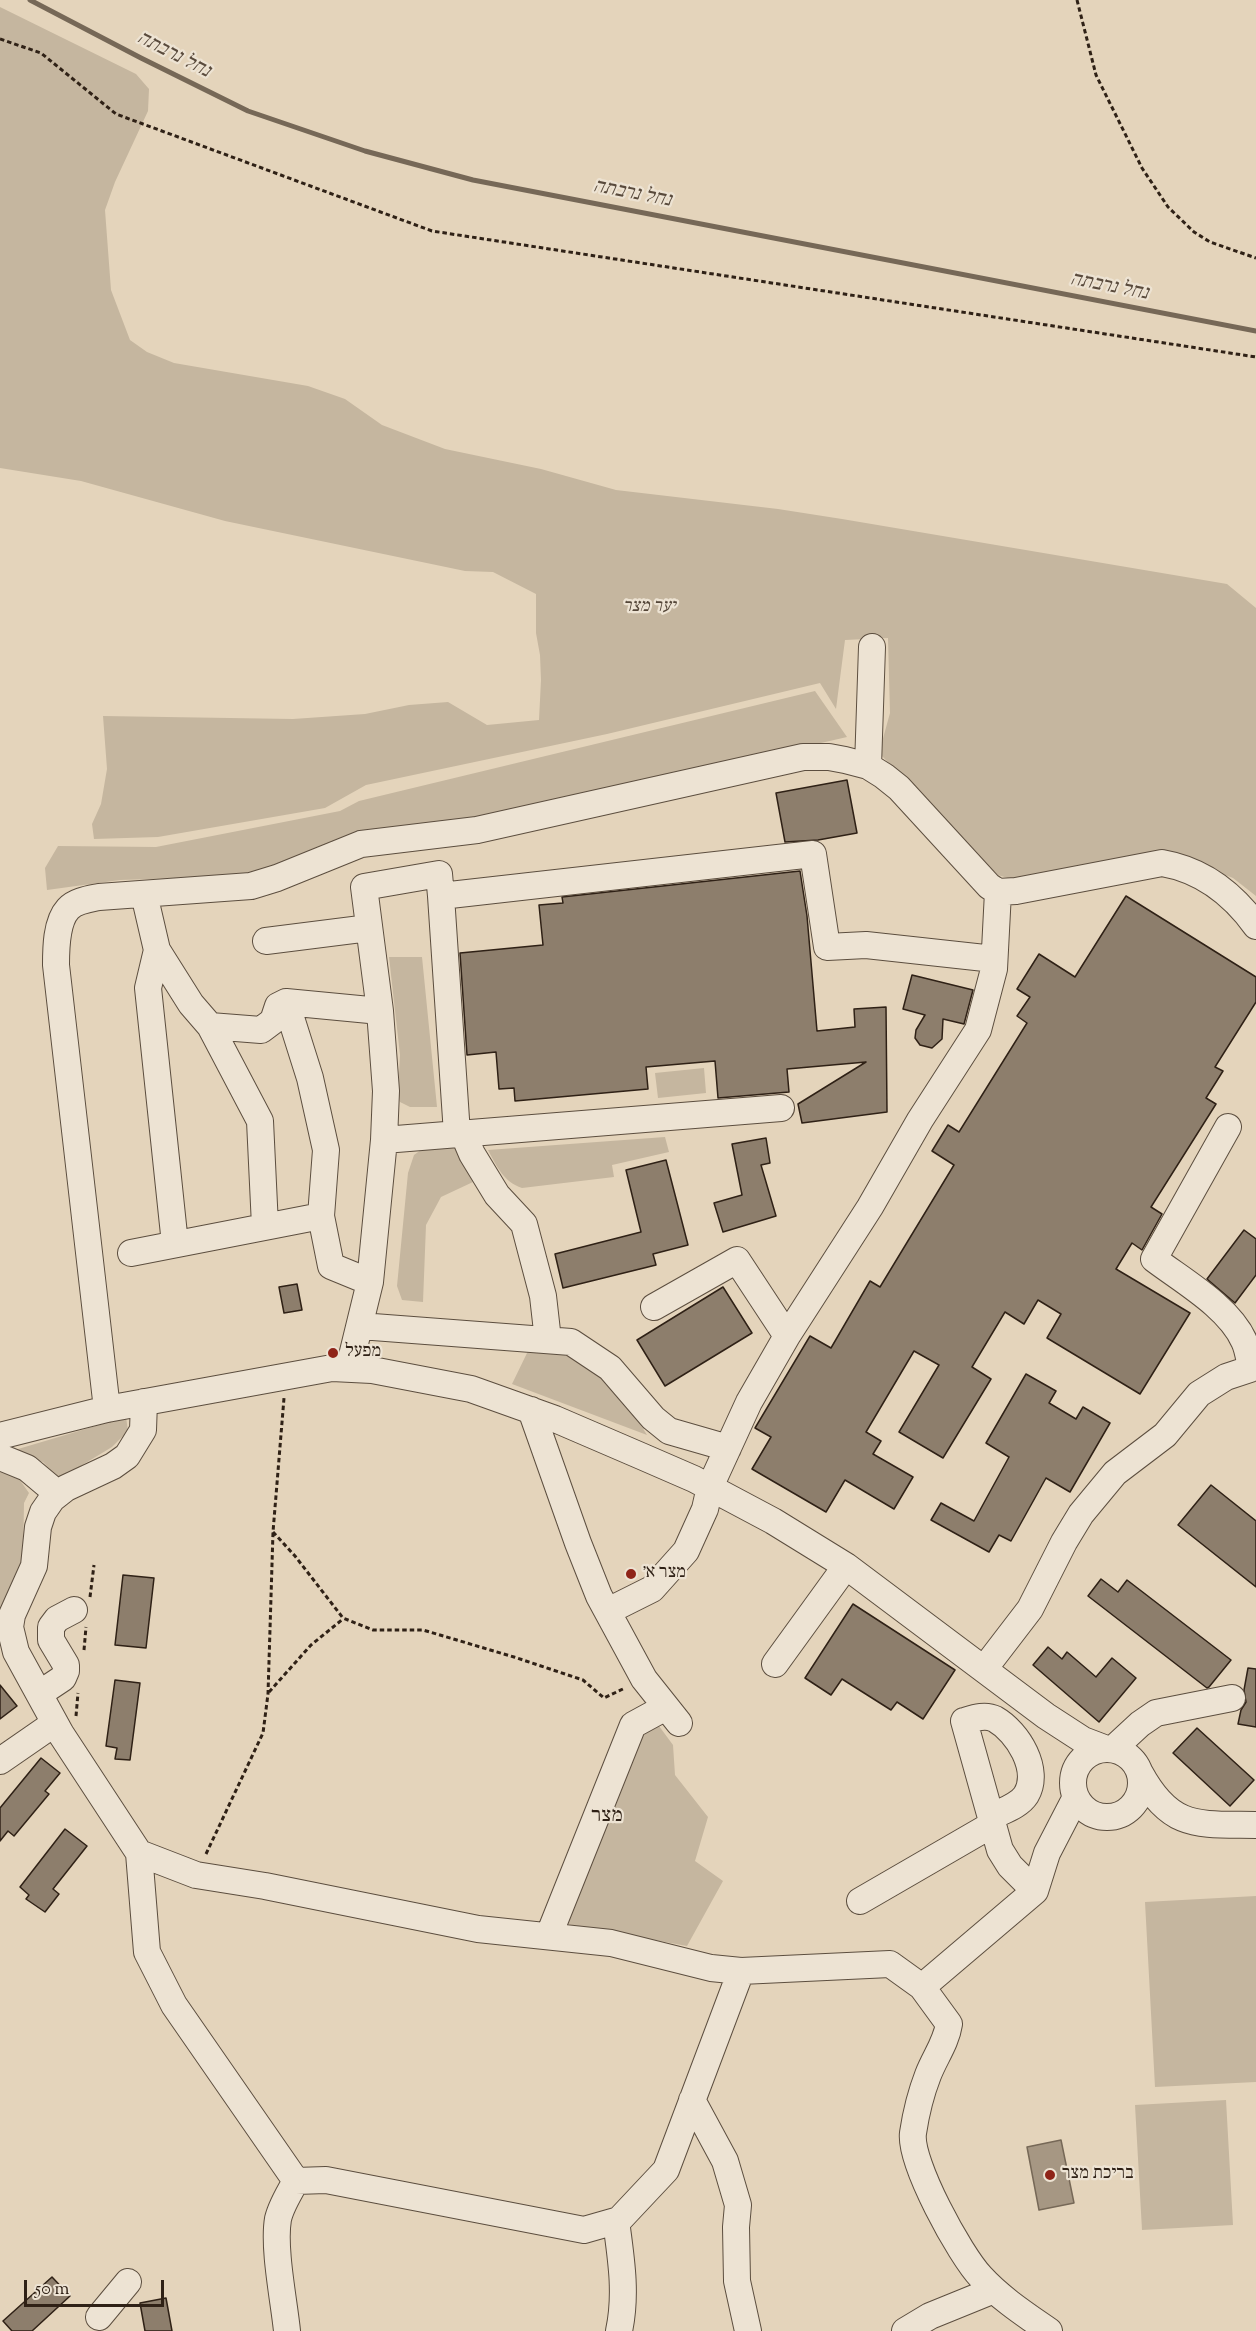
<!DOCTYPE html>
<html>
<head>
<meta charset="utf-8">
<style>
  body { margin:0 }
  #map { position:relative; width:1256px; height:2331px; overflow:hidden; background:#e4d4bb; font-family:"Sorts Mill Goudy",serif }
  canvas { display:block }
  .scale { position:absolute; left:24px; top:2280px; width:140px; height:27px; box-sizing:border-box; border:3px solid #2f2116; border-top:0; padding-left:8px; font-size:18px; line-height:21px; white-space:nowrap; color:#2f2116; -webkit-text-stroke:4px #ede3d3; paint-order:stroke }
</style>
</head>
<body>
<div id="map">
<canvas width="1256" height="2331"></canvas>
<div class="scale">50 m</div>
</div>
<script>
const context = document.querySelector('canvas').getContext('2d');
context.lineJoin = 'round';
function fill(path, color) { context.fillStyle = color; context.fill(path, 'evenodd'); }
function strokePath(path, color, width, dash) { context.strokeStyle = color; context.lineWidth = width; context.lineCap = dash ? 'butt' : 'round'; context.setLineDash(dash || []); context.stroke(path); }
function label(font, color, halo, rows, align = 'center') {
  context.font = font + ' "Sorts Mill Goudy","Frank Ruhl Libre",serif'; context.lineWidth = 4.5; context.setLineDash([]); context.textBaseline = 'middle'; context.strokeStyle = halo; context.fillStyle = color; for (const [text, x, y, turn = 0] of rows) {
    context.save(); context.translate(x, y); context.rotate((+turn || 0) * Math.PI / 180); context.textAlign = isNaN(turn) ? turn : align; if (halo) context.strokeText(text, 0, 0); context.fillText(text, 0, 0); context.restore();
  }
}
const green = new Path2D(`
  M0,7L136,74L149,89L148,111L115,182L105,210L111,290L130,340L147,352L174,363L308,386L345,399L382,425L445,449L541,469L616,490L778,509L842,519L1227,584L1256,608V896L1233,878L1191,862L1017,881L998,875L879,753L890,713L888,638L845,640L836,709L820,683L607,734L366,785L325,808L158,837L94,839L92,824L101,804L107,769L103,716L293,719L365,714L409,705L448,702L487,725L539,720L541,680L540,655L536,633V594L493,572L465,571L225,521L81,481L0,468Z
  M815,691L847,737L265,871L216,877L120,880L47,890L45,868L58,846L156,847L340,811L359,801Z
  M389,957H422L437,1107H410L400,1102L398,1092L400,1055Z
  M704,1068L706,1093L658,1098L655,1073Z
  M665,1137L669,1152L612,1165L614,1177L522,1188C504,1182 497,1167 488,1150Z
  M425,1147H454L473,1182L441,1197L426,1225L423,1302L402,1300L397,1286L408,1173L414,1155Z
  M528,1351C539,1352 555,1351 565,1355C601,1369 628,1403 647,1435L512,1384Z
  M126,1417L128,1431L112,1447L59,1479L43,1462L8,1452Z
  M0,1470L17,1476L29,1493L24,1503L23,1560L0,1618Z
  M659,1726L673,1745L675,1775L708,1817L695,1861L723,1881L687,1946L567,1924L640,1737Z
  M1256,1896V2082L1155,2087L1145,1902Z
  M1226,2100L1233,2225L1142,2230L1135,2105Z`);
const water = new Path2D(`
  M1061,2140L1074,2203L1039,2210L1027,2147Z`);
const stream = new Path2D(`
  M30,0L141,58L248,111L365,151L473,180L1256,331`);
const building = new Path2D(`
  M847,780L857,833L818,840L785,842L776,793Z
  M800,871L807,916L817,1031L855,1027L854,1009L886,1007L887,1112L802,1123L798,1104L866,1062L787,1069L789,1092L718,1098L715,1061L646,1067L648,1089L515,1101L514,1088L499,1089L496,1052L467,1055L460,953L543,945L539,905L563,903L562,897Z
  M1126,896L1256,977V1002L1215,1067L1223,1071L1206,1098L1216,1104L1151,1207L1162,1214L1142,1250L1132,1243L1116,1269L1190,1313L1140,1394L1047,1338L1061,1314L1038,1300L1024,1324L1005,1312L972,1367L991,1379L943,1458L899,1432L939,1365L914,1351L866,1432L881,1441L873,1454L913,1477L894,1509L845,1480L826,1512L752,1469L771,1437L755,1428L810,1336L831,1348L870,1281L880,1287L954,1165L932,1151L948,1125L959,1132L1027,1023L1017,1016L1030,997L1017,989L1039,954L1075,977Z
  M912,975L973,990L964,1024L943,1019L942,1039L932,1048L920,1045L915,1038L916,1030L925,1015L903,1009Z
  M766,1138L770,1163L761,1165L776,1216L723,1232L714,1203L742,1195L732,1144Z
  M666,1160L688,1245L653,1254L656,1265L563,1288L555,1254L641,1232L626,1170Z
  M1244,1230L1256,1239V1275L1235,1303L1207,1279Z
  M297,1284L302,1310L284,1313L279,1287Z
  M723,1287L752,1333L665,1386L637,1340Z
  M1026,1374L1056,1391L1049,1403L1076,1419L1083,1407L1110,1423L1070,1492L1046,1478L1011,1541L999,1535L989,1552L931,1520L941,1503L974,1521L1009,1457L986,1443Z
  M1211,1485L1256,1521V1587L1178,1525Z
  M123,1575L154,1578L146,1648L115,1645Z
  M1101,1579L1118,1592L1127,1580L1231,1660L1209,1687L1207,1688L1088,1596Z
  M853,1604L955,1670L923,1719L897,1702L891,1710L842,1679L831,1695L805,1678Z
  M1048,1647L1062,1659L1067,1652L1096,1677L1112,1658L1136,1678L1099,1722L1033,1665Z
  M1248,1668L1256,1669V1727L1238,1724L1241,1710L1246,1702L1244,1690Z
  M115,1680L140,1683L130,1760L115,1759L117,1748L106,1746Z
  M0,1685L17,1706L0,1719Z
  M1197,1728L1254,1780L1230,1806L1173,1753Z
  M41,1758L60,1773L45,1791L49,1794L14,1836L8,1831L0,1841V1808Z
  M65,1829L87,1846L53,1889L59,1894L45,1912L26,1899L29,1895L20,1887Z
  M52,2277L70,2296L32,2331H12L3,2321Z
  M166,2298L172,2331H145L140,2303Z`);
const path = new Path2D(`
  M1077,0L1096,75L1142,168L1168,207L1194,232L1210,242L1256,258
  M0,39L41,53L116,114L432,231L1256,357
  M273,1532L295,1556L343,1618L373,1630H423L514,1657L583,1680L604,1698L625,1688
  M90,1597L94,1565
  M84,1650L86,1627
  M269,1692L311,1645L343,1619
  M76,1716L78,1693
  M206,1854L263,1733L268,1694L273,1532L284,1398`);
const minor = new Path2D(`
  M868,766L872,647
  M144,894L157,950L148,988L175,1244
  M441,896L457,1134
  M266,941L369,928
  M157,950L191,1004L210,1026L260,1121L265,1226
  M286,1002L310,1078L326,1150L321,1216L331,1266L370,1282
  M210,1026L261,1030L273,1021L278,1006L286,1002L380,1011
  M1228,1127L1154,1259C1183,1281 1229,1307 1244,1341C1248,1349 1249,1359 1251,1368
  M463,1133L472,1154L497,1195L524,1224L543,1296L548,1340
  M384,1140L781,1108
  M131,1253L321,1216
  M654,1307L737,1260L787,1336
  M360,1326L571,1342L610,1368L653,1418L669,1431L728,1448
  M349,1368L370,1282L384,1140L386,1091L380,1011L364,887L439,874L441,896L813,854L827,947L866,945L994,959
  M144,1402L143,1430L127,1456L113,1466L66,1488L52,1499L43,1512L38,1527L34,1566L12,1615L10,1627L16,1652L61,1734L139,1853L196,1875L265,1886L478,1929L611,1943L711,1968L741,1971L890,1964L922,1987
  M107,1409L56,965C56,949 56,922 68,909C75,901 89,899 99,897L251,886L277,878L361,844L477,830L803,757H829L845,760L868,766L884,776L899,788L989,886L998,892L1016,891L1162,863C1202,870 1233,894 1256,926
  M531,1410L578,1543L599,1596L644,1679L679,1723
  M0,1436L107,1409L332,1368L372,1370L471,1389L555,1419L641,1456L694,1479L773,1521L846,1566L1046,1716L1083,1740L1104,1748
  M0,1457L27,1468L58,1494
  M608,1611L652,1589L686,1551L705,1509L710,1487L749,1402L787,1336L870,1207L920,1120L978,1030L994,969L998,892
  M775,1664L846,1566
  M984,1669L1030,1609L1064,1542L1081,1514L1115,1473L1165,1435L1199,1394L1226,1377L1256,1367
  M39,1694L63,1678L66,1671V1665L51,1640V1627L57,1619L74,1610
  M1073 1783a34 34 0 1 1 68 0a34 34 0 1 1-68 0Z
  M1113,1749L1140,1724L1156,1713L1232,1698
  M0,1761L55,1723
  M1140,1773C1171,1830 1198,1824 1256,1825
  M991,1817C1002,1811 1019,1806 1026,1795C1041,1770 1018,1732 995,1719C985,1714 974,1718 964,1721L1000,1850L1010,1866L1035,1891
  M139,1853L147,1952L174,2005L296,2181C289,2193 281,2206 278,2219C273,2248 284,2301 287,2331
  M860,1901L993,1824
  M549,1935L633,1725L666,1707
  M692,2100L725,2161L738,2205L736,2227L737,2281L748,2331
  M296,2181L326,2180L584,2230L619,2220L666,2170L741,1971
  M616,2221C621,2258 627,2294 619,2331
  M99,2317L128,2282
  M905,2331L930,2316L994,2290
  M1049,2331C1026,2315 1000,2298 981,2277C960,2255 909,2162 913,2133C916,2113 921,2093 928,2075C935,2057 946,2043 949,2024L922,1987L1035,1891L1047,1853L1076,1797`);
const markers = [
  [333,1353,6,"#8f2418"],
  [631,1574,6,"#8f2418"],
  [1050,2175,6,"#8f2418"]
];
const parkNames = [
  ["יער מצר",649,608]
];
const poiNames = [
  ["מפעל",345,1353],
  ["מצר א׳",643,1574],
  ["בריכת מצר",1062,2175]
];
const waterNames = [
  ["נחל נרבתה",173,56,27],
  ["נחל נרבתה",632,195,11],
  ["נחל נרבתה",1109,288,11]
];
const quarterNames = [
  ["מצר",607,1817]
];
fill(green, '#c5b69f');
fill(water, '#a69783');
strokePath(water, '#766857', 1.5);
strokePath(stream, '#766857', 5);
fill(building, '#8d7e6c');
strokePath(building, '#2f2116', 1.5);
strokePath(minor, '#5c4e3f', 28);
strokePath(path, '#2f2116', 3, [4.5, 3]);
strokePath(minor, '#ede3d3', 26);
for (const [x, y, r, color] of markers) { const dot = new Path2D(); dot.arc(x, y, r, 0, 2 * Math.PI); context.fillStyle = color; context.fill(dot); strokePath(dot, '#ede3d3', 2); }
label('italic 18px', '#544638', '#ede3d3', parkNames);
label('18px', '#2f2116', '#ede3d3', poiNames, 'left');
label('italic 20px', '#594a3c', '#ede3d3', waterNames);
label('21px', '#2f2116', '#ede3d3', quarterNames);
</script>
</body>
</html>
